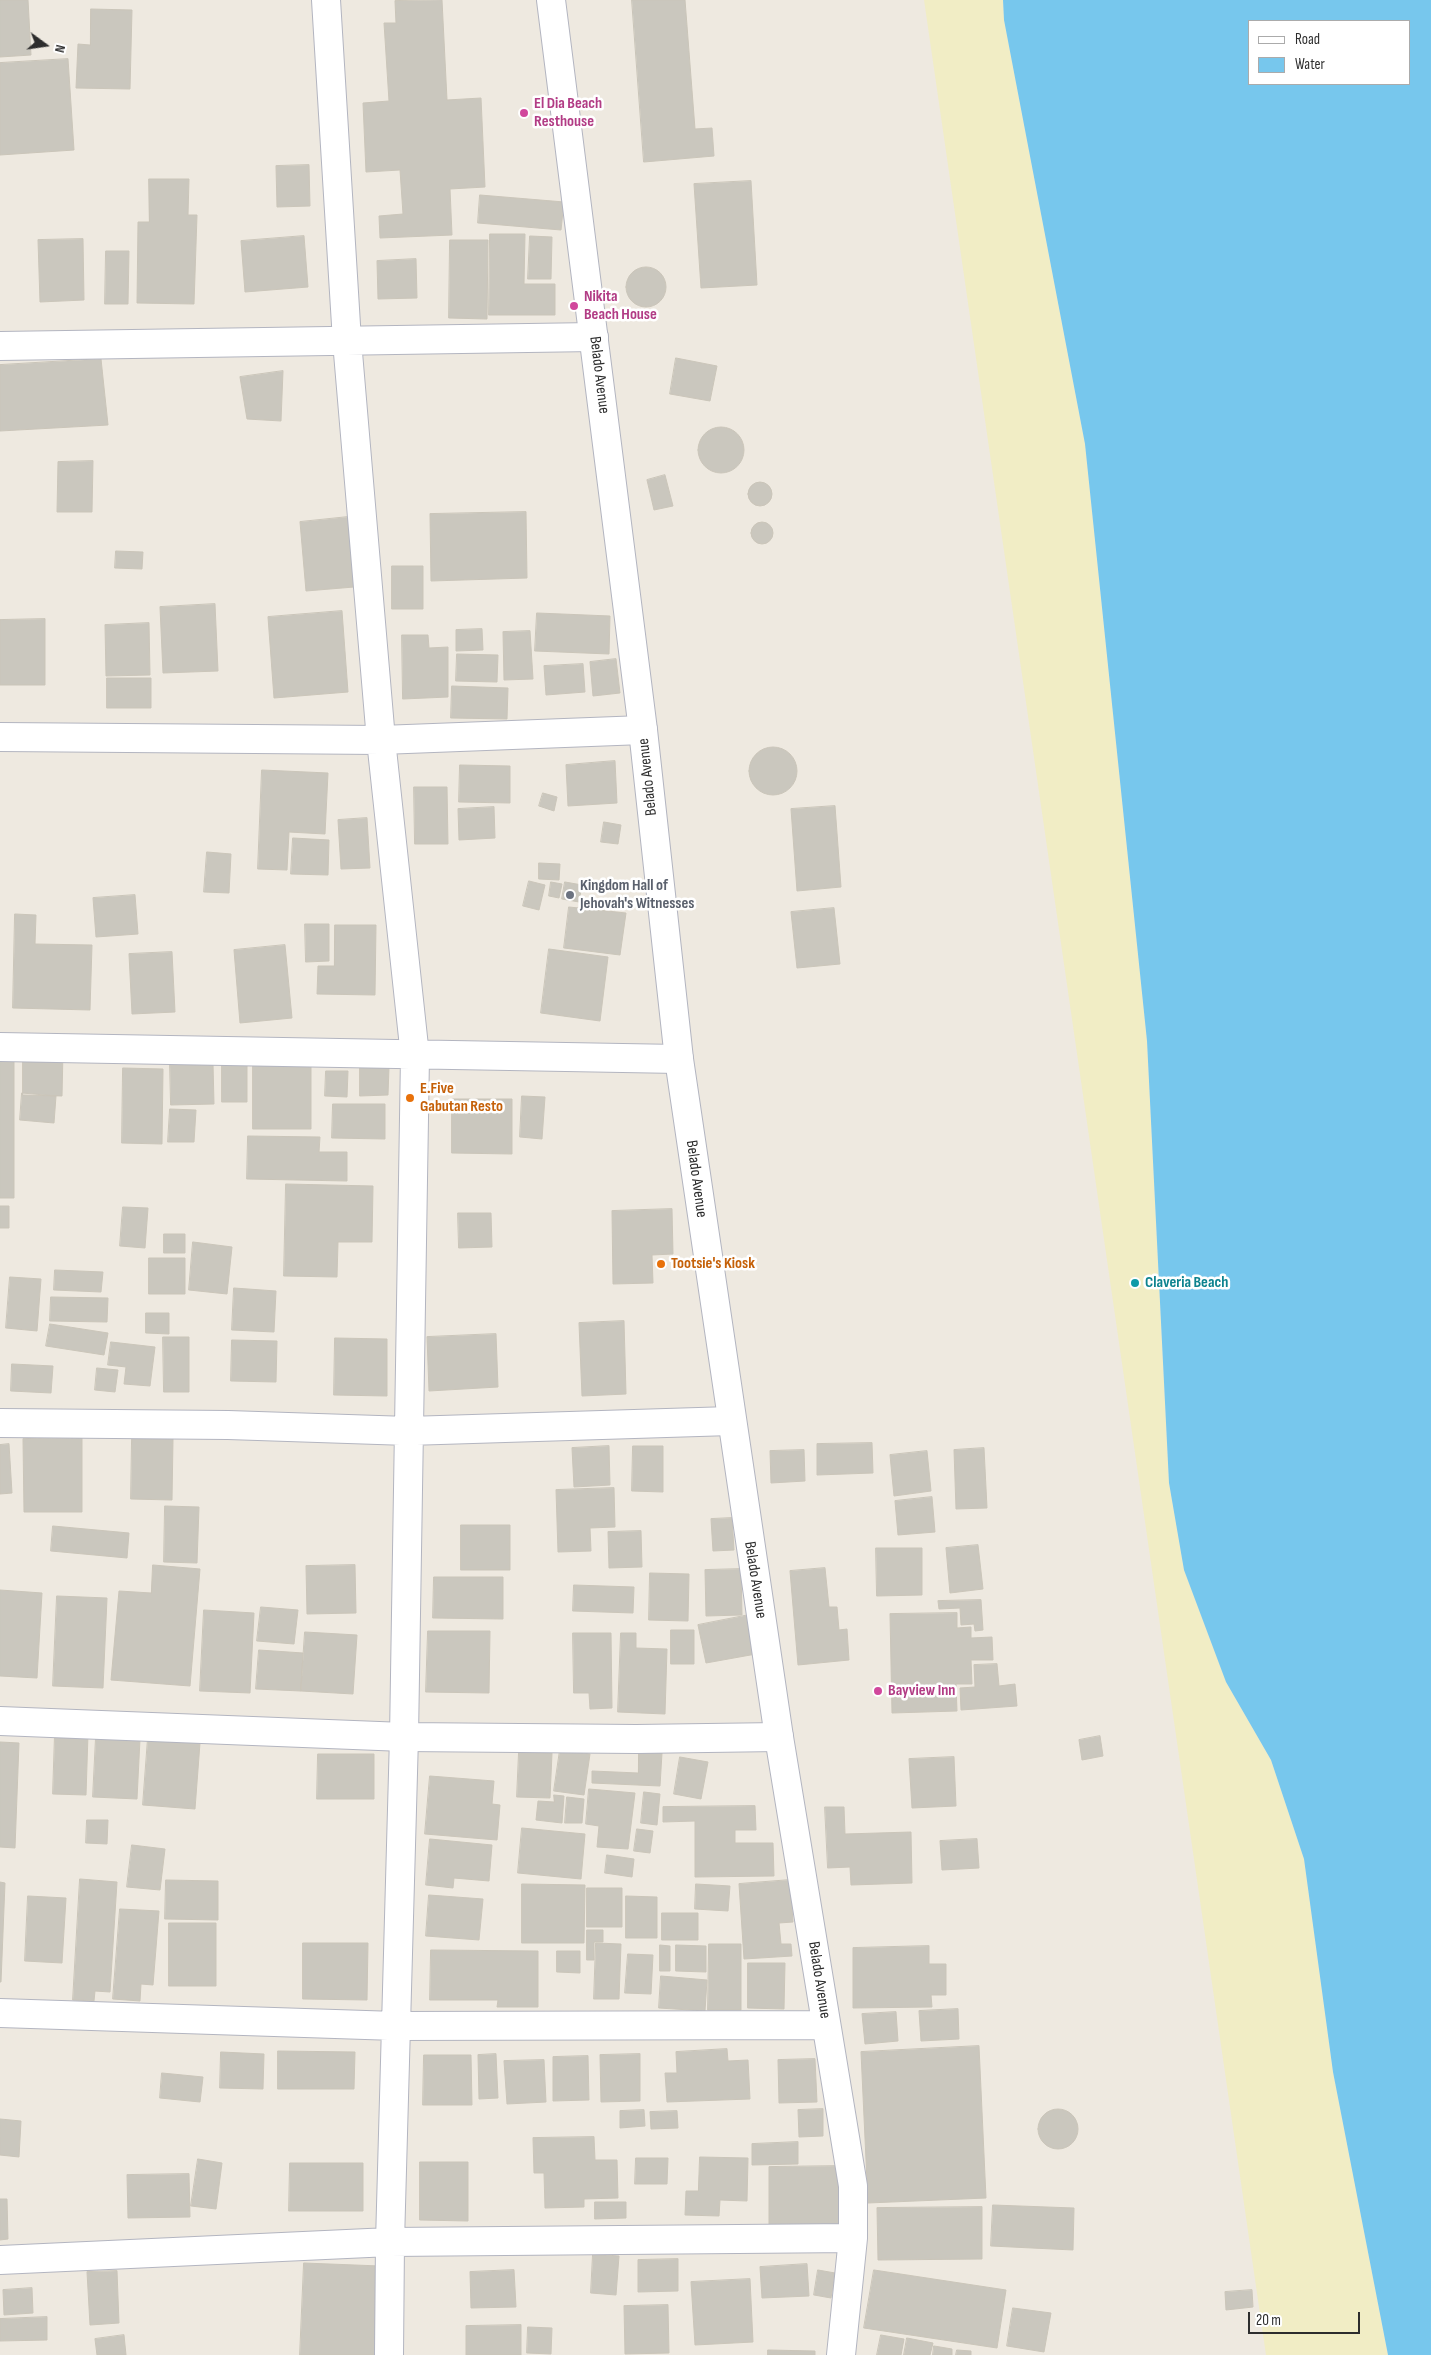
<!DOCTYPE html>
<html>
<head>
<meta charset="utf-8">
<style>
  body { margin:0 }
  #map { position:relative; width:1431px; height:2355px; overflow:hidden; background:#eee9e0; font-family:"Sofia Sans Condensed",sans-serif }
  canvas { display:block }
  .legend { position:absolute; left:1248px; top:20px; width:162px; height:65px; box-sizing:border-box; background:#fff; border:1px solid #ababab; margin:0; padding:6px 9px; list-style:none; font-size:15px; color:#2d2d2d }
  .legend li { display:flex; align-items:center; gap:10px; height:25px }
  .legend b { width:25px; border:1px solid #ababab }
  .north { position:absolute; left:20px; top:20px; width:50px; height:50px; -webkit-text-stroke:4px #fff; paint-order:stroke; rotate:104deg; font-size:14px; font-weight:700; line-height:20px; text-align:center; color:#2d2d2d }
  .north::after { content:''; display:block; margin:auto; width:18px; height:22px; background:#2d2d2d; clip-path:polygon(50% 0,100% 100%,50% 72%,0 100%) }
  .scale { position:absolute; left:1248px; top:2312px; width:112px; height:22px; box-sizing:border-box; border:2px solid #2d2d2d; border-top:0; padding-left:6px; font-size:15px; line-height:18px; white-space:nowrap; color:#2d2d2d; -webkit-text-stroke:4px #fff; paint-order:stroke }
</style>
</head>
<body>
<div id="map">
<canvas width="1431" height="2355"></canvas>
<ul class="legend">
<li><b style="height:6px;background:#fff"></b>Road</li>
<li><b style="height:14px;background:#77c7ed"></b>Water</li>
</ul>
<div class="north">N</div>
<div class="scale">20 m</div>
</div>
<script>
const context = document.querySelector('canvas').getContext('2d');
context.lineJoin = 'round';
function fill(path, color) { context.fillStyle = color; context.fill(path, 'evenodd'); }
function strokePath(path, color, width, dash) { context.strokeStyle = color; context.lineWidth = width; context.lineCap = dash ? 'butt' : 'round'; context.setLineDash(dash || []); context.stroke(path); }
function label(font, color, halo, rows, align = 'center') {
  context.font = font + ' "Sofia Sans Condensed",sans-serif'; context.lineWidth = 5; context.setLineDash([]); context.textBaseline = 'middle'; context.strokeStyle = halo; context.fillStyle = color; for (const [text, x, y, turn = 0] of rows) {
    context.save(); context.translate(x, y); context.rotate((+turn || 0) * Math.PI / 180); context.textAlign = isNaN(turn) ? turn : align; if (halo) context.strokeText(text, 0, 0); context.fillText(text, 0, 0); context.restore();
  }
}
const sand = new Path2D(`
  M924,0H1003L1004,20L1085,444L1147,1041L1169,1483L1184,1570L1226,1682L1271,1760L1304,1859L1333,2072L1388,2355H1266Z`);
const water = new Path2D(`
  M1003,0H1431V2355H1388L1333,2072L1304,1859L1271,1760L1226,1682L1184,1570L1169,1483L1147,1041L1085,444L1004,20ZM1250,21H1410V84H1250Z`);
const building = new Path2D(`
  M0,0H28L31,55L0,57Z
  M442,0L447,100L481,98L485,187L450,189L452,235L380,238L379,216L403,214L400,170L366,172L363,103L389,101L384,23H396L395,1Z
  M632,0H685L695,129L712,128L714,156L644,162Z
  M91,9L132,10L130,89L76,88L78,44L90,45Z
  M68,59L74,150L0,155V63Z
  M309,165L310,206L277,207L276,166Z
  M149,179H189L188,215H197L194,304L137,303L138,222H149Z
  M751,181L757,285L701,288L694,184Z
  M480,195L564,202L561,230L478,223Z
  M490,234H525L524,284H555V315H489Z
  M304,236L308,287L245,292L241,241Z
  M530,236L552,237L551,279H528Z
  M83,239L84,300L40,302L38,240Z
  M450,240H488L487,319L449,318Z
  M106,251H129L128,304H105Z
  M416,259L417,298L378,299L377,261Z
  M626 287a20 20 0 1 1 40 0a20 20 0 1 1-40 0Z
  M676,358L717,366L710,401L670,394Z
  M101,359L108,425L0,431V365Z
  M283,371L281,421L247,419L240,377Z
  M698 450a23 23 0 1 1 46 0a23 23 0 1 1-46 0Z
  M93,461L92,512H57L58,462Z
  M665,475L673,506L654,510L647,480Z
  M748 494a12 12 0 1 1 24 0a12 12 0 1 1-24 0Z
  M526,512L527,578L431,581L430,514Z
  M348,517L354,587L306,591L300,522Z
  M751 533a11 11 0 1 1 22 0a11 11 0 1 1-22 0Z
  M116,551L143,552L142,569L115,568Z
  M392,566H423V609H392Z
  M215,604L218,671L163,673L160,607Z
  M342,611L348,692L274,698L268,617Z
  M537,613L610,616L609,654L535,651Z
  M45,619V685H0V620Z
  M149,623L150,675L106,676L105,625Z
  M482,629L483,650L456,651V630Z
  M530,631L533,679L504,680L503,632Z
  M402,635H428L429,648L448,647V697L403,699Z
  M457,654L498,655L497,682L456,681Z
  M616,659L620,693L593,696L590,662Z
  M583,664L585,692L546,695L544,666Z
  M107,678H151V708H107Z
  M452,686L508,688L507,719L451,718Z
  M749 771a24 24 0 1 1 48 0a24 24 0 1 1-48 0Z
  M615,761L617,803L568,806L566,765Z
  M460,765L510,766V803L459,802Z
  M262,770L328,773L325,834L289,832L287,870L258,869Z
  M414,787H447L448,844H415Z
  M543,793L557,797L554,811L539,806Z
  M835,806L841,887L797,891L791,809Z
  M494,807L495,838L459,840L458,809Z
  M367,818L370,868L341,869L338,820Z
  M604,822L621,825L618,844L601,842Z
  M293,838L329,840L328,875L291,874Z
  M207,852L231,854L229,893L204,892Z
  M539,863L560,864L559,880L539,879Z
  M529,881L545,885L539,910L523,906Z
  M551,882L562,884L559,898L549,896Z
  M565,882L582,885L579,902L562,899Z
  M135,895L138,934L96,937L93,898Z
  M569,907L626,913L620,955L564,948Z
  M834,908L840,964L797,968L791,912Z
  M15,914L36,915L35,944L92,945L90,1010L13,1008Z
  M305,924H329V961L306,962Z
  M335,925H376L375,995L317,994L318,966H334Z
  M285,945L292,1018L240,1023L234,950Z
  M549,949L608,957L600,1021L541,1013Z
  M172,952L175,1012L132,1014L129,954Z
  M23,1051H63L62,1096L23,1095Z
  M0,1060H14V1198H0Z
  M253,1060H311V1129H253Z
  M222,1062H247V1102H222Z
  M170,1064H213L214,1104L171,1105Z
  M360,1067H389L388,1095L360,1096Z
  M123,1068L163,1069L162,1144L122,1143Z
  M326,1071H348L347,1097L325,1096Z
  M22,1093L56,1096L54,1123L20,1120Z
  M522,1096L545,1097L542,1139L520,1137Z
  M452,1099H512V1154L452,1153Z
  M333,1104H385V1139L332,1138Z
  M170,1109L196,1110L194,1142H168Z
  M248,1136L320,1137L319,1152H347V1181L247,1179Z
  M286,1184L373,1186L372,1242H338L337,1277L284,1276Z
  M0,1206H9V1228H0Z
  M123,1207L148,1208L145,1248L120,1246Z
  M672,1209L673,1254L652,1255L653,1283L613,1284L612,1211Z
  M458,1213H491L492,1247L459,1248Z
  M164,1234H185V1253H164Z
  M193,1242L232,1247L227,1294L189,1290Z
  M149,1258H185V1294H149Z
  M55,1270L103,1272L101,1292L54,1290Z
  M10,1277L41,1279L37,1331L6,1328Z
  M234,1288L276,1291L274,1332L232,1330Z
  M51,1297L108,1298L107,1322L50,1321Z
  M146,1313H169V1334L146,1333Z
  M624,1321L626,1394L582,1396L579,1323Z
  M50,1324L108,1333L104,1355L46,1346Z
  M496,1334L498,1387L429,1391L427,1337Z
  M163,1337H189V1392H164Z
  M335,1338L387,1339V1396L334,1395Z
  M232,1340L277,1341L276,1382L231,1381Z
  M111,1342L155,1347L150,1386L124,1384L126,1367L108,1365Z
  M12,1364L53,1366L51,1393L11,1391Z
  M97,1368L118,1370L115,1392L95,1390Z
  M82,1438V1512H24L23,1439Z
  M132,1438L173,1439L172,1500L131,1499Z
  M872,1443L873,1473L817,1475V1444Z
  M9,1444L12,1493L0,1494V1445Z
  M609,1446L610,1485L574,1487L572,1448Z
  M633,1446H663V1492L632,1491Z
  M984,1448L987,1508L956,1509L954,1450Z
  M804,1450L805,1481L771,1483L770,1451Z
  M927,1451L931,1491L894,1496L890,1455Z
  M614,1488L615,1527L590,1528L591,1551L558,1552L556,1490Z
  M932,1497L935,1532L898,1535L895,1501Z
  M165,1506L199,1507L197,1563L164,1562Z
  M732,1518L734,1550L713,1551L711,1519Z
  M461,1525H510V1570H461Z
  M53,1526L129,1533L127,1558L51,1551Z
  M641,1531L642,1567L609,1568L608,1532Z
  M978,1545L983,1589L950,1593L946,1548Z
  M876,1548H922V1595L877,1596Z
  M153,1565L200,1569L190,1686L111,1680L119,1591L151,1593Z
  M355,1565L356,1613L307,1614L306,1566Z
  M825,1568L829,1607H837L839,1630L847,1629L849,1660L798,1665L790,1571Z
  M741,1569L742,1615L706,1616L705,1570Z
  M650,1573L689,1574L688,1621L649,1620Z
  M434,1577H503V1619L433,1618Z
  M574,1585L634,1587L633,1613L573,1611Z
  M0,1590L42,1593L37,1678L0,1676Z
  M57,1596L107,1598L103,1688L53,1686Z
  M981,1600L983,1630L975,1631L974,1624L961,1625L960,1608L939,1609L938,1601Z
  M261,1607L298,1610L294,1644L257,1641Z
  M204,1610L254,1613L250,1693L200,1691Z
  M957,1613V1628L971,1627V1638L992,1637L993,1660H971L972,1684H956L957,1711L892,1713L890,1614Z
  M749,1615L756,1654L706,1663L698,1625Z
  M671,1630H694V1664H671Z
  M428,1631H490L489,1693L426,1692Z
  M305,1632L357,1635L353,1694L301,1691Z
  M573,1633H611L612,1708L590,1709L589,1693H574Z
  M621,1633H636V1648L667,1649L665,1714L618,1712Z
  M259,1650L303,1653L301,1691L256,1689Z
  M997,1664L999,1686L1015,1684L1017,1706L961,1710L960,1688L975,1687L974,1665Z
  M55,1733L88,1734L86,1795L53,1794Z
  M1100,1736L1103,1756L1082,1760L1079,1740Z
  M96,1737L140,1739L137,1799L93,1797Z
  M148,1738L200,1743L195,1809L143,1805Z
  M0,1742L19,1743L15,1848L0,1847Z
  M560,1750L590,1754L584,1795L554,1791Z
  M639,1751L662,1753L660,1786L592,1783V1771L638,1773Z
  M519,1752L552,1753L550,1798L517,1797Z
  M318,1754H374V1799H317Z
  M680,1757L708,1762L701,1799L674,1794Z
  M954,1757L956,1806L912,1808L909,1759Z
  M430,1776L494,1781L492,1804L500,1805L497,1840L425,1834Z
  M589,1789L635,1793L628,1849L597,1847L599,1826L586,1824Z
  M644,1792L660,1794L657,1825L641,1823Z
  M554,1795L564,1796L562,1823L536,1820L538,1801L554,1802Z
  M567,1797L584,1799L582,1823H565Z
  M755,1806L756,1830H735V1843H773L774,1876L695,1877V1821L663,1822V1807Z
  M825,1807H844L845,1834L911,1832L912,1883L851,1885L850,1867L828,1868Z
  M87,1820H108L107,1844L86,1843Z
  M522,1828L585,1834L581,1879L518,1873Z
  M637,1829L653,1831L650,1853L634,1851Z
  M430,1839L492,1845L489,1881L454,1878L453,1888L426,1885Z
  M977,1839L979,1868L942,1870L940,1841Z
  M132,1845L165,1849L160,1890L127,1887Z
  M607,1855L634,1859L632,1877L605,1873Z
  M80,1879L117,1882L110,1992L95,1991L94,2001L73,2000Z
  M166,1880L218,1881V1920L165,1919Z
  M790,1880L793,1922L779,1923L781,1944H791L792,1956L744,1959L739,1884Z
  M0,1882L5,1883L1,1982H0Z
  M522,1884L585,1885L584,1943H522Z
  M696,1884L730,1886L728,1911L695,1909Z
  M587,1888H622V1927H587Z
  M429,1895L483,1899L479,1940L426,1936Z
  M28,1896L66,1898L62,1963L25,1961Z
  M626,1896L657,1897V1938H626Z
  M120,1909L159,1911L153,1985L141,1984L140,2001L113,1999Z
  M662,1913H698V1940H662Z
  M169,1923H216V1986H169Z
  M587,1930H603V1942H594V1960H587Z
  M303,1943H368L367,2000L303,1999Z
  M596,1943L621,1944L619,1999H594Z
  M709,1944H741V2010H708Z
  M660,1945L670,1946V1971H660Z
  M676,1945L706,1946V1972L676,1971Z
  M929,1946V1964H946V1995H931L932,2007L853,2008V1948Z
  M431,1950L538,1951V2007H497L498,2000H430Z
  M557,1951H580V1973L557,1972Z
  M628,1954L653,1955L651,1994L625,1993Z
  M748,1963H785L784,2009L748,2008Z
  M661,1976L707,1980L705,2011L659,2008Z
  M958,2009L959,2039L921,2041L919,2011Z
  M896,2012L898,2041L865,2044L862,2014Z
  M979,2046L986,2198L868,2203L861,2052Z
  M727,2049L728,2061L748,2060L750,2099L667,2102L665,2073H677L676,2052Z
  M278,2051L355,2052L354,2089H278Z
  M221,2052L264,2054L263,2089L220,2088Z
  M496,2054L498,2098L479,2099L478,2055Z
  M640,2054V2101L601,2102L600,2055Z
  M424,2055H471L472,2105H423Z
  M588,2056L589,2100L553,2101V2057Z
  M815,2059L817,2102L779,2103L778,2060Z
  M544,2060L546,2102L507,2104L504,2061Z
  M162,2073L203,2077L200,2102L160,2098Z
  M823,2109V2136L799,2137L798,2110Z
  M1038 2129a20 20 0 1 1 40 0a20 20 0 1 1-40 0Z
  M644,2110L645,2126L620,2128V2111Z
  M677,2111L678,2128L651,2129L650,2112Z
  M0,2119L21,2121L19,2157L0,2155Z
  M594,2137L595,2160H617L618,2198L584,2199V2207L545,2208L544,2173H534L533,2138Z
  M798,2142V2164L752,2165V2144Z
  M700,2157L748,2158L747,2201L720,2200L719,2216L685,2215L686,2191H698Z
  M636,2158H668L667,2184H635Z
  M198,2159L222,2163L216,2209L191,2206Z
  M420,2162H468V2221L420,2220Z
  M290,2163H363V2211H289Z
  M840,2166V2226H769V2167Z
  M189,2174L190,2217L128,2218L127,2175Z
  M0,2199H7L8,2239L0,2240Z
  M595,2202H626V2218L595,2219Z
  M993,2205L1074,2208L1073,2250L991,2246Z
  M982,2207V2259L878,2260L877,2208Z
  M593,2254L619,2256L616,2295L591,2293Z
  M678,2259V2291L638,2292V2260Z
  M304,2263L380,2266L376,2355H300Z
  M807,2264L809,2296L762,2298L760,2267Z
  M514,2270L516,2307L471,2308L470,2272Z
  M818,2270L835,2273L831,2298L814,2295Z
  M874,2270L1006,2290L997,2348L864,2328Z
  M117,2271L119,2323L90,2325L87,2272Z
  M750,2279L753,2342L695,2345L691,2282Z
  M32,2288L33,2313L4,2315L3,2290Z
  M1252,2290L1253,2307L1226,2310L1225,2292Z
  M668,2305L669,2353L625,2354L624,2306Z
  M1013,2308L1051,2313L1044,2352L1007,2346Z
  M47,2317V2340L0,2341V2319Z
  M521,2325V2355H466V2326Z
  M528,2327L552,2328L551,2354L527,2353Z
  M124,2335L126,2355H97L95,2339Z
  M881,2335L904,2339L901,2355H877Z
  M907,2338L933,2343L930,2355H904Z
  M934,2346L952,2349V2355H933Z
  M768,2350L815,2351V2355H768Z
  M957,2350L971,2351V2355H956Z`);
const minor = new Path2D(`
  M326,0L347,341L381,740L415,1056L404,1737L390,2242L389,2355
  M0,346L594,337
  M0,737L381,740L643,730
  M0,1047L679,1059
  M0,1423L228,1425L408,1431L731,1421
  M779,1737L853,2186V2238L841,2355
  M0,2013L396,2026L826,2025
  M0,2260L390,2242L853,2238`);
const tertiary = new Path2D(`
  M0,1721L404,1737L636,1739L779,1737L679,1059L643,730L551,0`);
const markers = [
  [524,113,5,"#d1479c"],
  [574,306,5,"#d1479c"],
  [570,895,5,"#6b7280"],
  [410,1098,5,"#e8710a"],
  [661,1264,5,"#e8710a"],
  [1135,1283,5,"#0f9aa8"],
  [878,1691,5,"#d1479c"]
];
const hotelNames = [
  ["El Dia Beach",534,104],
  ["Resthouse",534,122],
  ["Nikita",584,297],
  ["Beach House",584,315],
  ["Bayview Inn",888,1691]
];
const streetNames = [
  ["Belado Avenue",599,375,83],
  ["Belado Avenue",648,777,-96],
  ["Belado Avenue",696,1179,82],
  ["Belado Avenue",755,1580,81],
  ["Belado Avenue",819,1980,81]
];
const worshipNames = [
  ["Kingdom Hall of",580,886],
  ["Jehovah's Witnesses",580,904]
];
const foodNames = [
  ["E.Five",420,1089],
  ["Gabutan Resto",420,1107],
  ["Tootsie's Kiosk",671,1264]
];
const cultureNames = [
  ["Claveria Beach",1145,1283]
];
fill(sand, '#f1edc5');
fill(water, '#77c7ed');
fill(building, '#cac7be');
strokePath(building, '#cac5b9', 1);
strokePath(minor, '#b3b5c0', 30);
strokePath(tertiary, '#b3b5c0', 30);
strokePath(minor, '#fff', 28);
strokePath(tertiary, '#fff', 28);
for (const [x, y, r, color] of markers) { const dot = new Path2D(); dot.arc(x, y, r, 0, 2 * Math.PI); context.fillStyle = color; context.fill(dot); strokePath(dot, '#fff', 2); }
label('bold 16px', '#b23c85', '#fff', hotelNames, 'left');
label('16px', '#2d2d2d', '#fff', streetNames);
label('bold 16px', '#5b616d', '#fff', worshipNames, 'left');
label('bold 16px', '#c56008', '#fff', foodNames, 'left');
label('bold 16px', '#0d838f', '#fff', cultureNames, 'left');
</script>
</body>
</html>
